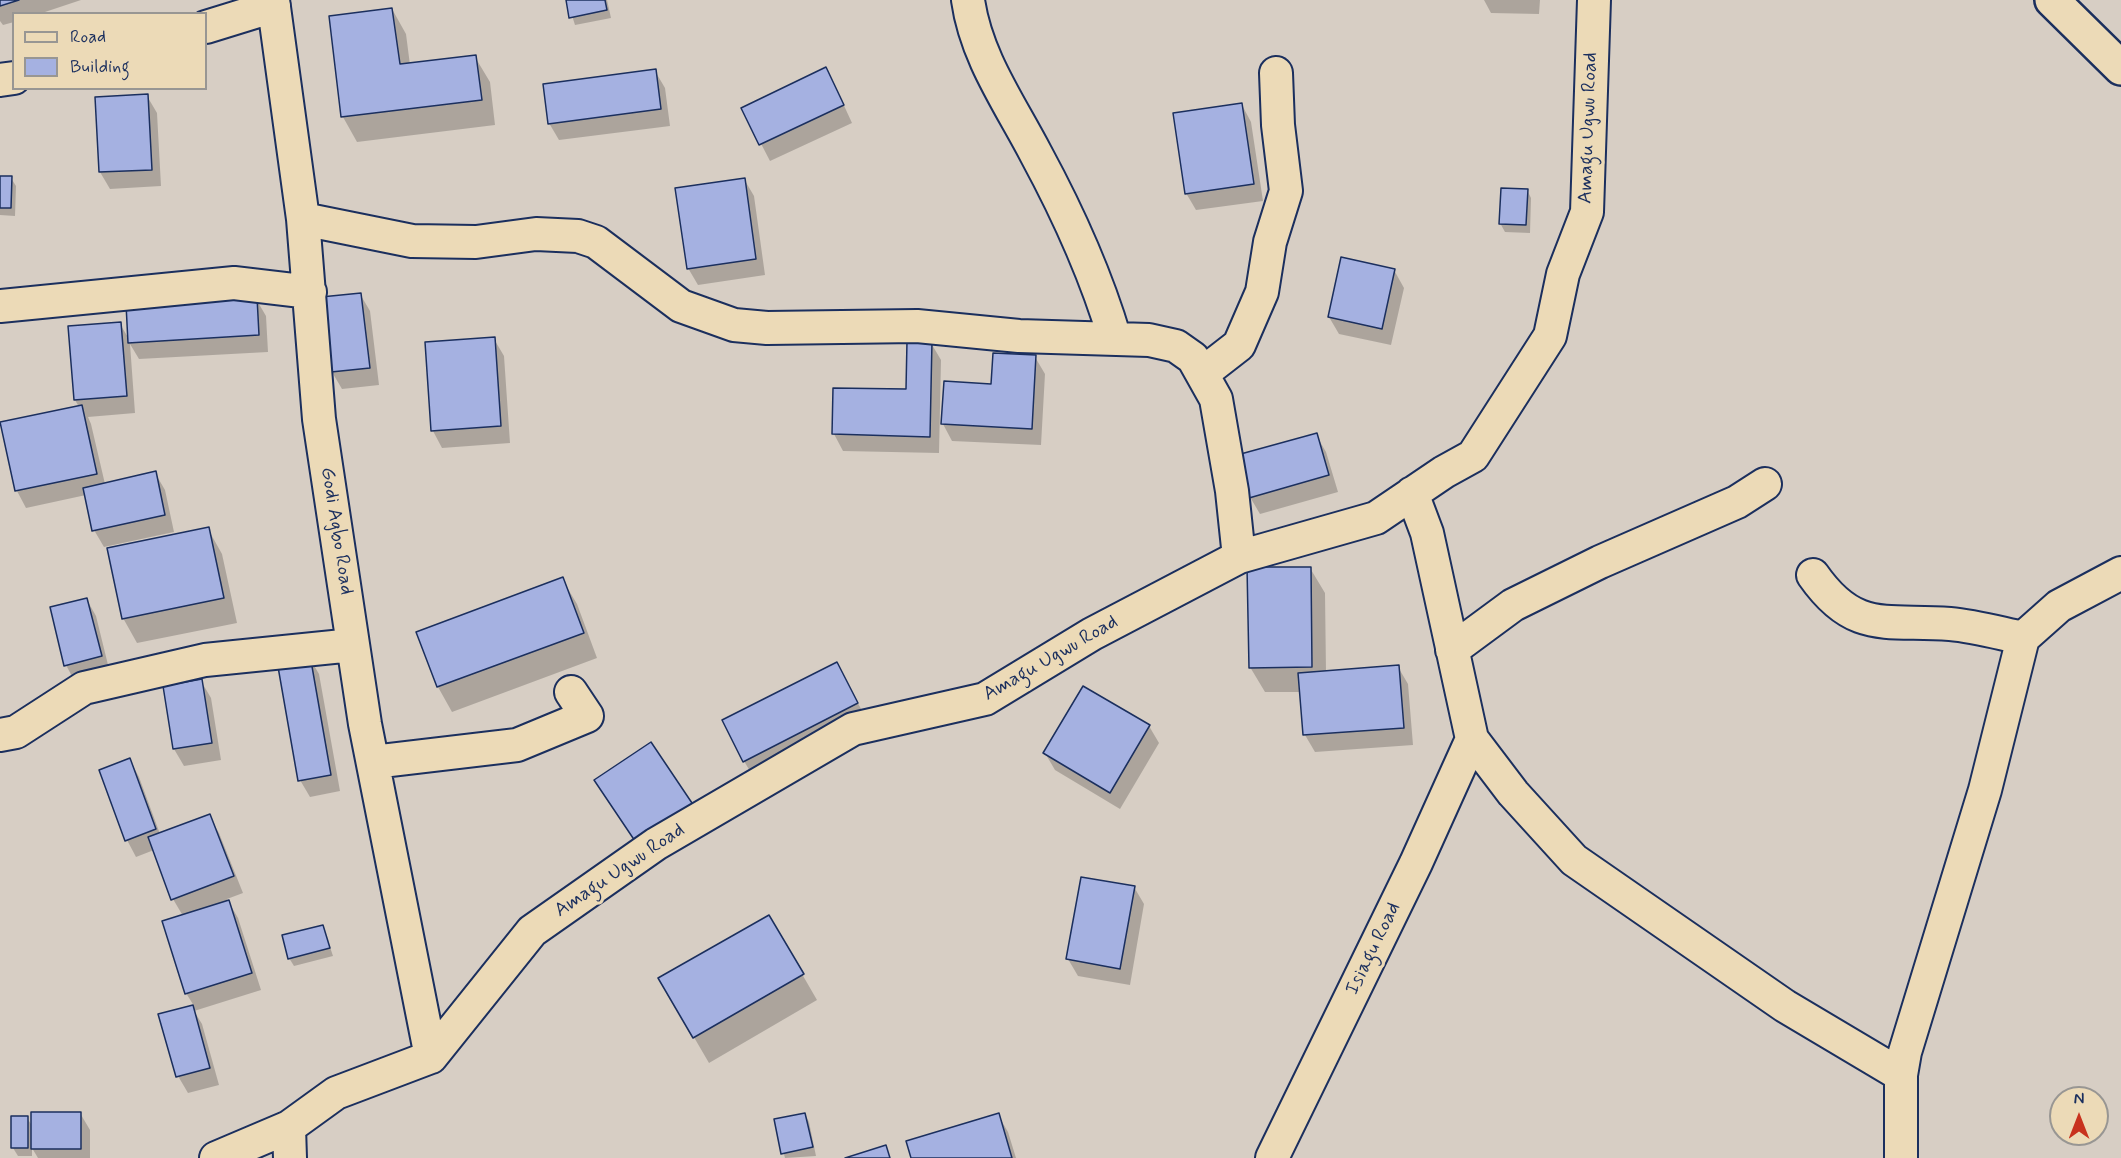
<!DOCTYPE html>
<html>
<head>
<meta charset="utf-8">
<style>
  body { margin:0 }
  #map { position:relative; width:2121px; height:1158px; overflow:hidden; background:#d7cec4; font-family:Mynerve,sans-serif }
  canvas { display:block }
  .legend { position:absolute; left:12px; top:12px; width:195px; height:78px; box-sizing:border-box; background:#ecdab7; border:2px solid #989693; margin:0; padding:8px 10px; list-style:none; font-size:18px; color:#1b2f5e }
  .legend li { display:flex; align-items:center; gap:12px; height:30px }
  .legend b { width:30px; border:2px solid #989693 }
  .north { position:absolute; left:2049px; top:1086px; width:60px; height:60px; box-sizing:border-box; background:#ecdab7; border:2px solid #989693; border-radius:50%; rotate:0deg; font-size:16px; font-weight:700; line-height:24px; text-align:center; color:#1b2f5e }
  .north::after { content:''; display:block; margin:auto; width:21px; height:27px; background:#c8321e; clip-path:polygon(50% 0,100% 100%,50% 72%,0 100%) }
</style>
</head>
<body>
<div id="map">
<canvas width="2121" height="1158"></canvas>
<ul class="legend">
<li><b style="height:8px;background:#ecdab7"></b>Road</li>
<li><b style="height:16px;background:#a5b1e1"></b>Building</li>
</ul>
<div class="north">N</div>
</div>
<script>
const context = document.querySelector('canvas').getContext('2d');
context.lineJoin = 'round';
function fill(path, color) { context.fillStyle = color; context.fill(path, 'evenodd'); }
function strokePath(path, color, width, dash) { context.strokeStyle = color; context.lineWidth = width; context.lineCap = dash ? 'butt' : 'round'; context.setLineDash(dash || []); context.stroke(path); }
function label(font, color, halo, rows, align = 'center') {
  context.font = font + ' Mynerve,sans-serif'; context.lineWidth = 6; context.setLineDash([]); context.textBaseline = 'middle'; context.strokeStyle = halo; context.fillStyle = color; for (const [text, x, y, turn = 0] of rows) {
    context.save(); context.translate(x, y); context.rotate((+turn || 0) * Math.PI / 180); context.textAlign = isNaN(turn) ? turn : align; if (halo) context.strokeText(text, 0, 0); context.fillText(text, 0, 0); context.restore();
  }
}
const shadow = new Path2D(`
  M0,0H81L39,14H14V22L3,25L0,21Z
  M567,0H607L611,18L575,25Z
  M1484,0H1540L1539,14L1491,13Z
  M392,9L406,34L410,65L475,57L490,82L495,125L357,142L343,117L331,17Z
  M655,71L665,88L670,126L559,140L549,123Z
  M835,86L852,123L770,161L743,109Z
  M147,96L157,113L161,186L110,189L100,172Z
  M1242,105L1251,122L1263,201L1196,210L1186,193Z
  M0,178H11L16,186L15,216L0,215Z
  M744,179L754,196L765,275L698,285L688,268Z
  M1527,190L1531,198L1530,233L1505,232L1500,223Z
  M1394,270L1404,288L1391,345L1339,334L1329,317Z
  M360,294L370,311L379,385L342,389L332,372L323,298Z
  M256,299L266,316L268,352L139,359L130,344L135,413L88,417L91,424L105,484L155,473L165,490L174,532L104,547L94,530L86,495L26,508L17,491L2,423L79,407L75,400L70,327L120,324L129,339Z
  M494,339L504,356L510,443L442,448L433,431Z
  M931,343L941,360L939,453L843,451L834,434L907,391Z
  M1035,357L1045,374L1041,445L952,441L943,424Z
  M1316,435L1326,452L1338,492L1260,514L1250,497Z
  M208,529L222,554L237,623L137,643L123,618Z
  M1310,568L1325,593L1326,672L1398,667L1408,684L1413,745L1315,752L1305,735L1301,692H1265L1250,667Z
  M562,579L577,604L597,658L452,712L438,687L417,633Z
  M87,600L96,616L110,673L75,682L66,665Z
  M309,657L319,674L340,791L310,797L300,780Z
  M201,681L211,698L221,760L184,766L174,749Z
  M846,681L867,720L754,778L744,761Z
  M1149,726L1159,743L1120,809L1055,770L1045,753Z
  M130,760L139,777L160,834L209,816L219,833L243,893L227,899L238,918L261,990L194,1011L202,1024L219,1085L188,1093L178,1076L160,1015L194,1006L186,993L183,916L173,899L154,850L136,857L127,840Z
  M1134,887L1144,904L1130,985L1078,976L1068,959Z
  M769,917L817,1000L709,1063L660,979Z
  M323,926L333,956L294,966L289,958Z
  M80,1113L90,1130V1158H38L32,1148V1156H18L13,1148L27,1118L33,1127Z
  M805,1114L809,1122L816,1156L785,1158L775,1121Z
  M998,1115L1008,1132L1016,1158H913Z`);
const building = new Path2D(`
  M0,0H19L0,6Z
  M566,0H605L607,10L569,18Z
  M392,8L400,64L476,55L482,100L341,117L329,16Z
  M826,67L844,105L759,145L741,108Z
  M656,69L661,109L548,124L543,84Z
  M148,94L152,170L99,172L95,97Z
  M1242,103L1254,184L1185,194L1173,113Z
  M0,176H12L11,208H0Z
  M745,178L756,259L687,269L675,188Z
  M1501,188L1528,189L1526,225L1499,224Z
  M1341,257L1395,269L1382,329L1328,317Z
  M361,293L370,368L331,372L321,297Z
  M257,297L259,335L128,343L126,304Z
  M121,322L127,396L74,400L68,326Z
  M495,337L501,426L431,431L425,342Z
  M907,341H932L930,437L832,434L833,388L906,389Z
  M993,353L1036,355L1032,429L941,424L944,381L991,384Z
  M82,405L97,474L15,491L0,422Z
  M1317,433L1329,475L1249,498L1237,455Z
  M156,471L165,515L92,531L83,488Z
  M209,527L224,598L122,619L107,548Z
  M1247,567H1311L1312,667L1249,668Z
  M563,577L584,633L437,687L416,632Z
  M87,598L102,656L64,666L50,607Z
  M310,655L331,775L298,781L277,661Z
  M837,662L858,703L743,762L722,720Z
  M1399,665L1404,728L1303,735L1298,673Z
  M202,679L212,743L173,749L163,686Z
  M1083,686L1150,725L1110,793L1043,753Z
  M651,742L694,806L637,844L594,780Z
  M130,758L156,829L125,841L99,770Z
  M210,814L234,876L171,900L148,837Z
  M1081,877L1135,886L1120,969L1066,959Z
  M229,900L252,973L185,994L162,921Z
  M769,915L804,974L693,1038L658,978Z
  M323,925L330,948L288,959L282,935Z
  M193,1005L210,1068L176,1077L158,1014Z
  M31,1112H81V1149H31Z
  M805,1113L813,1147L781,1154L774,1119Z
  M999,1113L1012,1158H911L906,1141Z
  M11,1116H28V1148H11Z
  M886,1145L890,1158H845Z`);
const street = new Path2D(`
  M273,0L303,219L319,419L365,724L431,1057
  M968,0C976,57 1010,104 1036,154C1068,213 1096,275 1115,339
  M206,27L274,6
  M0,80L14,78
  M303,219L412,241L476,242L536,234L578,236L596,242L681,306L734,325L767,328L917,326L1019,336L1149,340L1176,346L1193,358L1216,399L1232,491L1239,557
  M0,306L234,283L310,292
  M1203,373L1239,345L1262,292L1270,242L1286,191L1278,125L1276,73
  M1412,493L1427,533L1472,739L1513,793L1574,860L1785,1006L1901,1075
  M1813,575C1855,635 1887,619 1950,624C1974,626 1999,633 2023,638
  M1452,650L1513,605L1600,562L1737,502L1765,484
  M0,735L16,732L84,688L205,660L353,645
  M373,762L517,745L587,716L571,692
  M289,1127L290,1158
  M216,1158L289,1127L336,1093L431,1057L532,931L656,844L853,729L985,699L1092,634L1239,557L1376,518L1444,472L1473,456L1550,336L1563,274L1587,212L1594,0
  M1272,1158L1416,863L1472,739
  M1901,1158V1075L1905,1052L1985,790L2023,638L2059,606L2121,573`);
const secondary = new Path2D(`
  M2052,0L2121,68`);
const streetNames = [
  ["Amagu Ugwu Road",1589,128,-88],
  ["Godi Agbo Road",336,531,81],
  ["Amagu Ugwu Road",1051,659,-30],
  ["Amagu Ugwu Road",620,871,-34],
  ["Isiagu Road",1374,949,-64]
];
fill(shadow, '#0003');
fill(building, '#a5b1e1');
strokePath(building, '#1b2f5e', 1.5);
strokePath(street, '#1b2f5e', 36);
strokePath(secondary, '#1b2f5e', 38);
strokePath(street, '#ecdab7', 32);
strokePath(secondary, '#ecdab7', 33);
label('20px', '#1b2f5e', '#ecdab7', streetNames);
</script>
</body>
</html>
